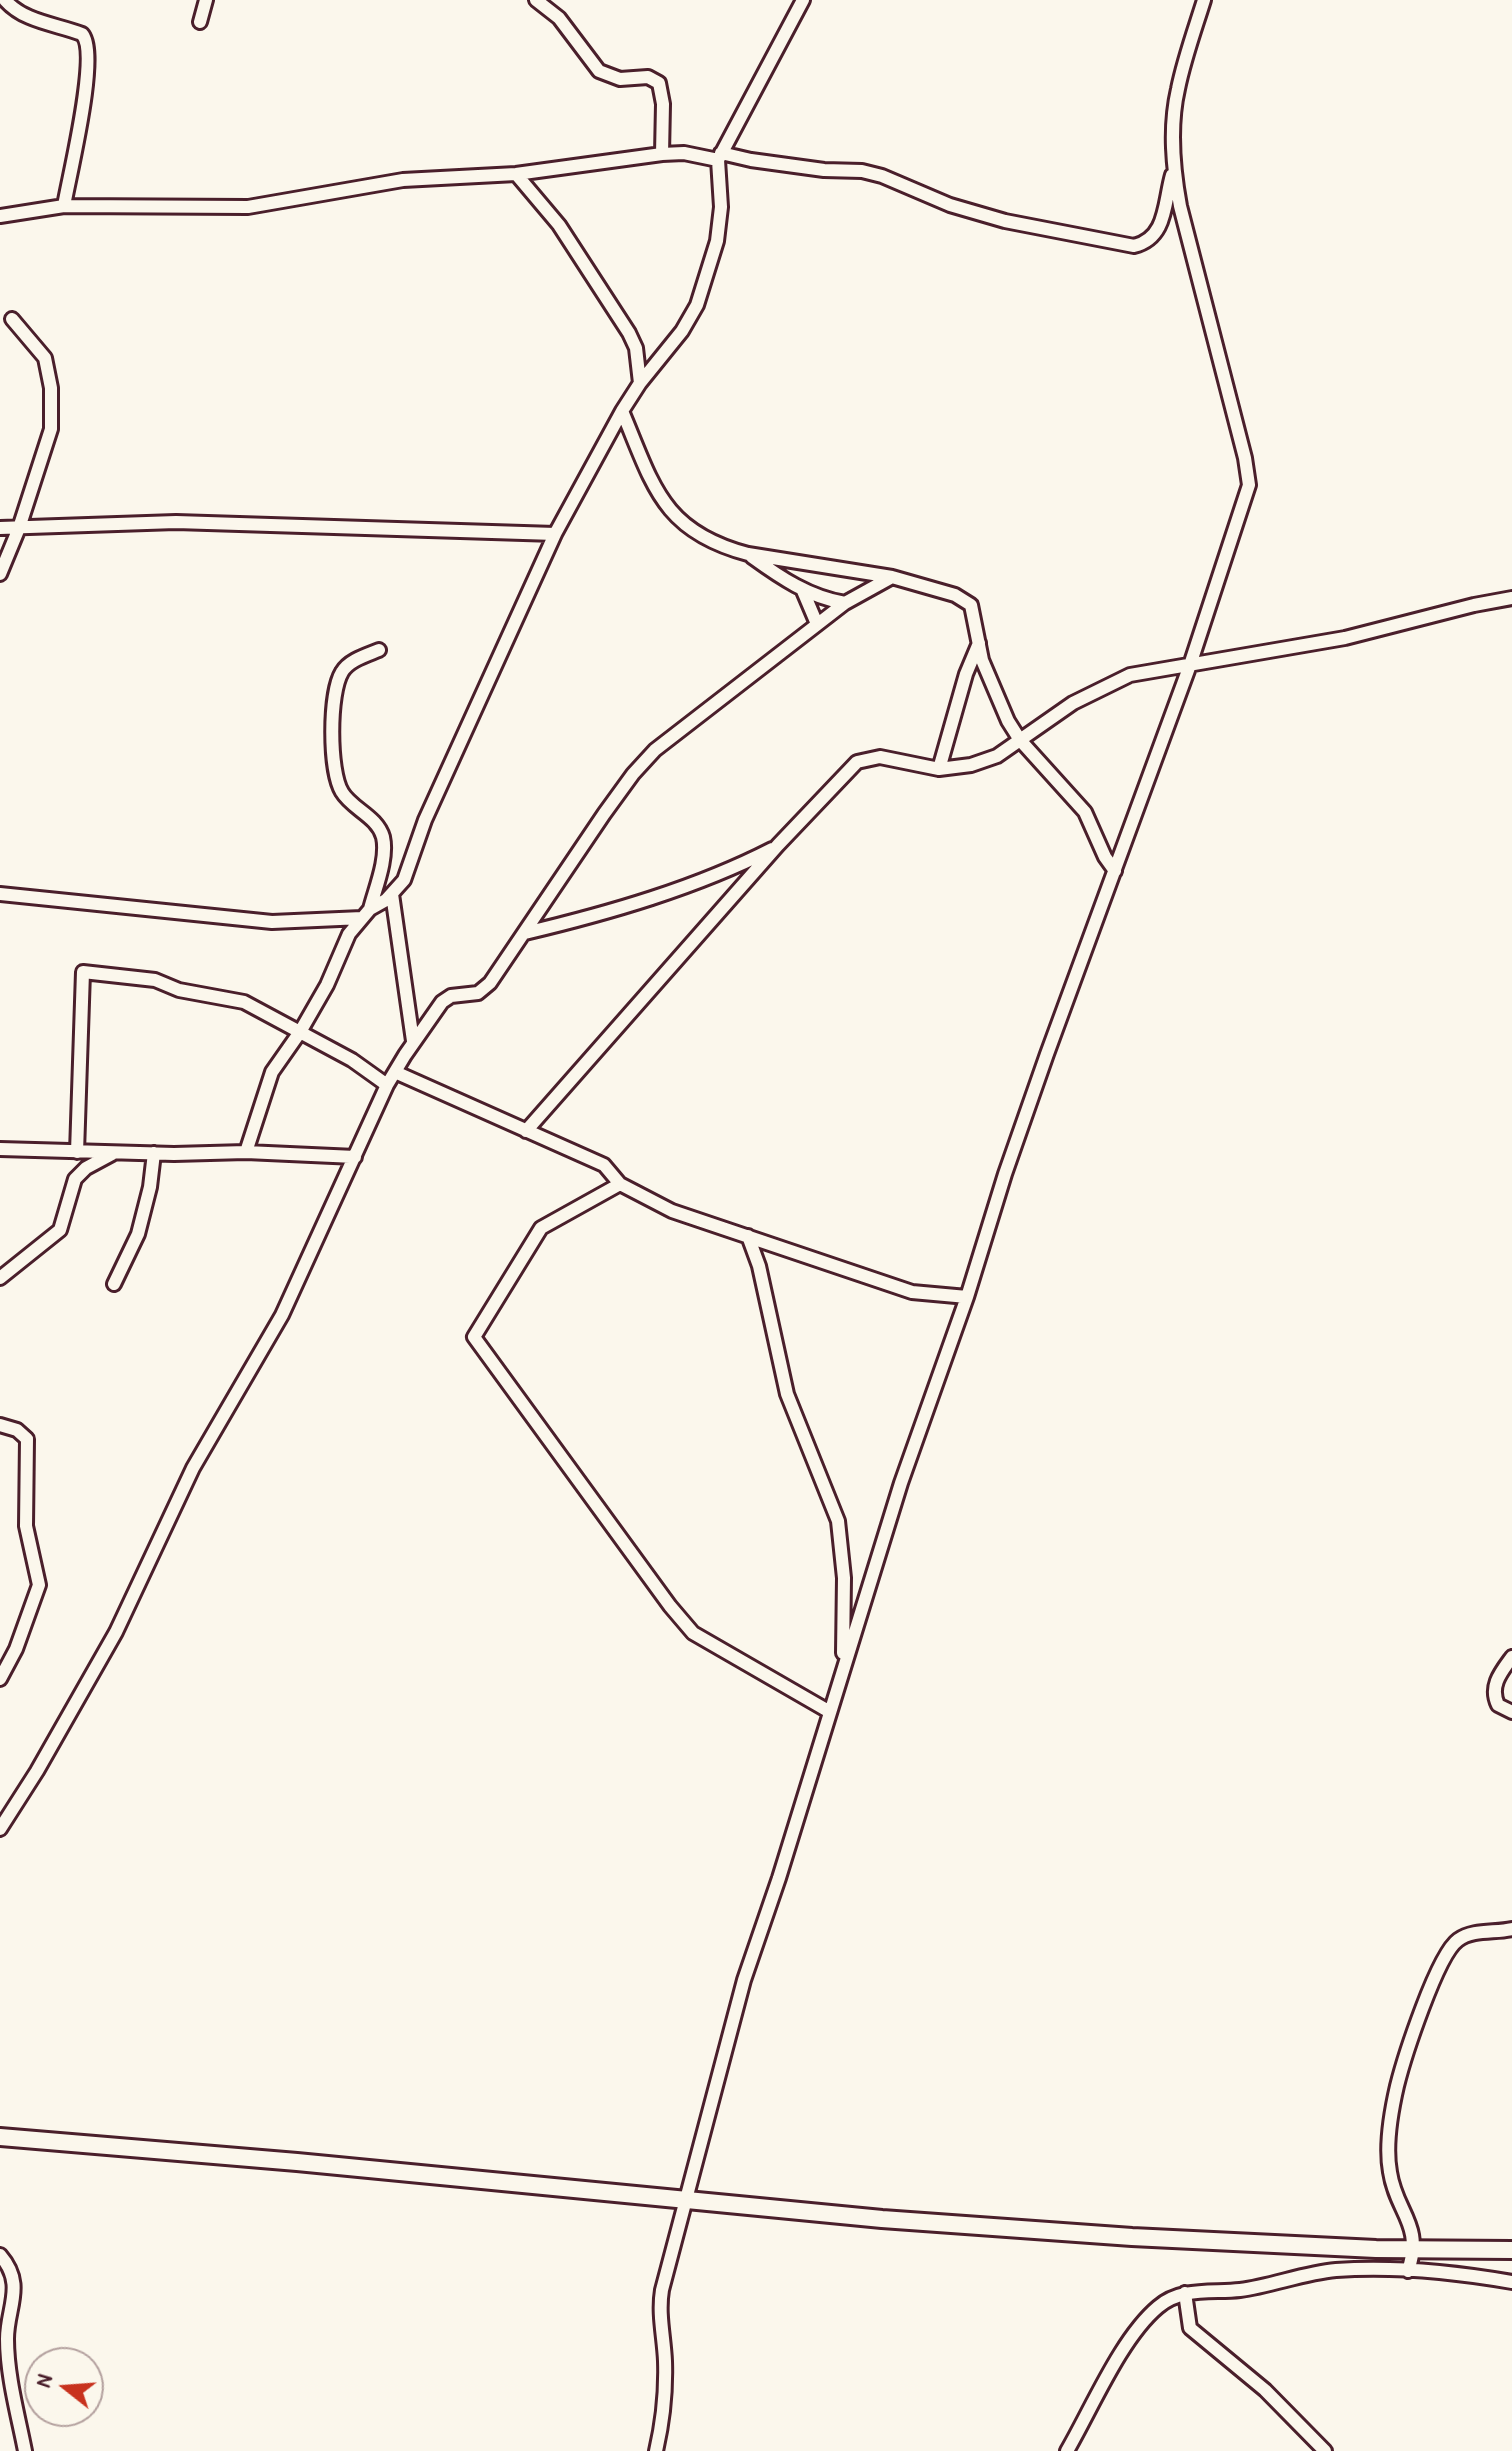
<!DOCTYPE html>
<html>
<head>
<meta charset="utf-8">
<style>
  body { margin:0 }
  #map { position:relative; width:1512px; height:2451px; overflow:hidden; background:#fbf7ec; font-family:"Patrick Hand",sans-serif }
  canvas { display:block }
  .north { position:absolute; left:24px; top:2347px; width:80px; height:80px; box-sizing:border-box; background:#fbf7ec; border:2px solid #b4a19f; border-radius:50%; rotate:287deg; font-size:22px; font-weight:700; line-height:32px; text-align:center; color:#4a1f2b }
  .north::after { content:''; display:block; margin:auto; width:28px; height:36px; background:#c8321e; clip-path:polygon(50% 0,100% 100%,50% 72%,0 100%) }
</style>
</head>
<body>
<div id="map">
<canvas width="1512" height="2451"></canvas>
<div class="north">N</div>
</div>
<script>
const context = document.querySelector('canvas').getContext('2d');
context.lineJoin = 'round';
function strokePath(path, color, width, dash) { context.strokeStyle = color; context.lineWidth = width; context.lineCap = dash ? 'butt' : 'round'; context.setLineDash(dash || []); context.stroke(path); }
const minor = new Path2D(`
  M5,0C24,22 56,24 82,34C100,53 69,176 64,206
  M536,0L559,18L599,71L620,79L648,77L659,83L663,104L662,154
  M200,22L206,0
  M721,153L751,160L824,170L862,171L882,176L950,205L1005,221L1134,246C1167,238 1164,203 1172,175
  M516,174L559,225L629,333L636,348L640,383
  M0,216L64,206L248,207L403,180L516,174L662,154L684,153L718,160
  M622,411C653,484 661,531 748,554L892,577L955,595L971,605L982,660L1008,721L1020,740L1085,812L1105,857L1115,871
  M0,528L176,522L555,534
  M752,557C781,578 809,597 845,603
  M0,574L19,528L51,429V388L45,358L12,319
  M803,591L817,624
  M939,769L966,674L979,643
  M0,894L272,922L362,918
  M392,894L413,1041
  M370,909C375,889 388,859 383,837C377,816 352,809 342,792C329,771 329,693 342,672C349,660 367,655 379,650
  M525,933C609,913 696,888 772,849
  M395,1072L604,1165L620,1184L672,1211L912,1292L967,1297
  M526,1131L778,845L857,762L880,757L939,769L971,765L997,756L1073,703L1130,675L1345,638L1474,605L1512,598
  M0,1149L174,1154L246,1152L355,1157
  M77,1152L83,972L155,980L179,990L244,1002L352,1060L387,1085
  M246,1152L272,1072L300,1032L327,985L349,934L370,909L386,900L404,880L425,820L555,534L622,411L640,383L682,331L697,305L717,241L721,207L718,160L803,0
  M620,1184L541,1228L474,1337L670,1606L693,1633L830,1712
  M748,1236L759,1266L787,1394L838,1521L844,1578L843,1653
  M0,1278L60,1230L75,1179L86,1168L112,1154
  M114,1284L138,1234L150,1187L154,1153
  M0,1425L17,1430L27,1439L26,1526L39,1585L16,1649L0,1679
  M1512,1657C1501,1672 1489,1686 1498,1705L1512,1712
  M0,1829L37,1771L116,1632L193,1468L282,1315L387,1085L405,1055L442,1002L451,996L478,993L490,983L604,814L633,774L655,750L845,603L892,577
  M0,2255C26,2285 7,2307 7,2339C7,2376 18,2415 25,2451
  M1408,2271C1424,2224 1396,2213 1390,2172C1385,2145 1391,2112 1397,2086C1404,2058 1437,1955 1458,1940C1473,1929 1495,1933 1512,1929
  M1185,2293L1190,2328L1265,2390L1325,2451
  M656,2451C663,2421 666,2391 665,2361C664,2337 658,2314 662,2290L744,1980L779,1878L901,1483L967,1297L1005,1174L1047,1054L1190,665L1249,485L1245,458L1180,206C1173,168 1169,128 1178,89C1184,59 1195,29 1204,0
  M1067,2451C1092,2408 1121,2338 1158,2307C1181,2287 1212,2293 1240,2290C1272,2286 1303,2273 1336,2270C1394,2266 1455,2272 1512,2282`);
const tertiary = new Path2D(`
  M0,2137L297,2162L882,2219L1132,2237L1376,2249L1512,2250`);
strokePath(minor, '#4a1f2b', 18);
strokePath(tertiary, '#4a1f2b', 22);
strokePath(minor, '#fbf7ec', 12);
strokePath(tertiary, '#fbf7ec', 16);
</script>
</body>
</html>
